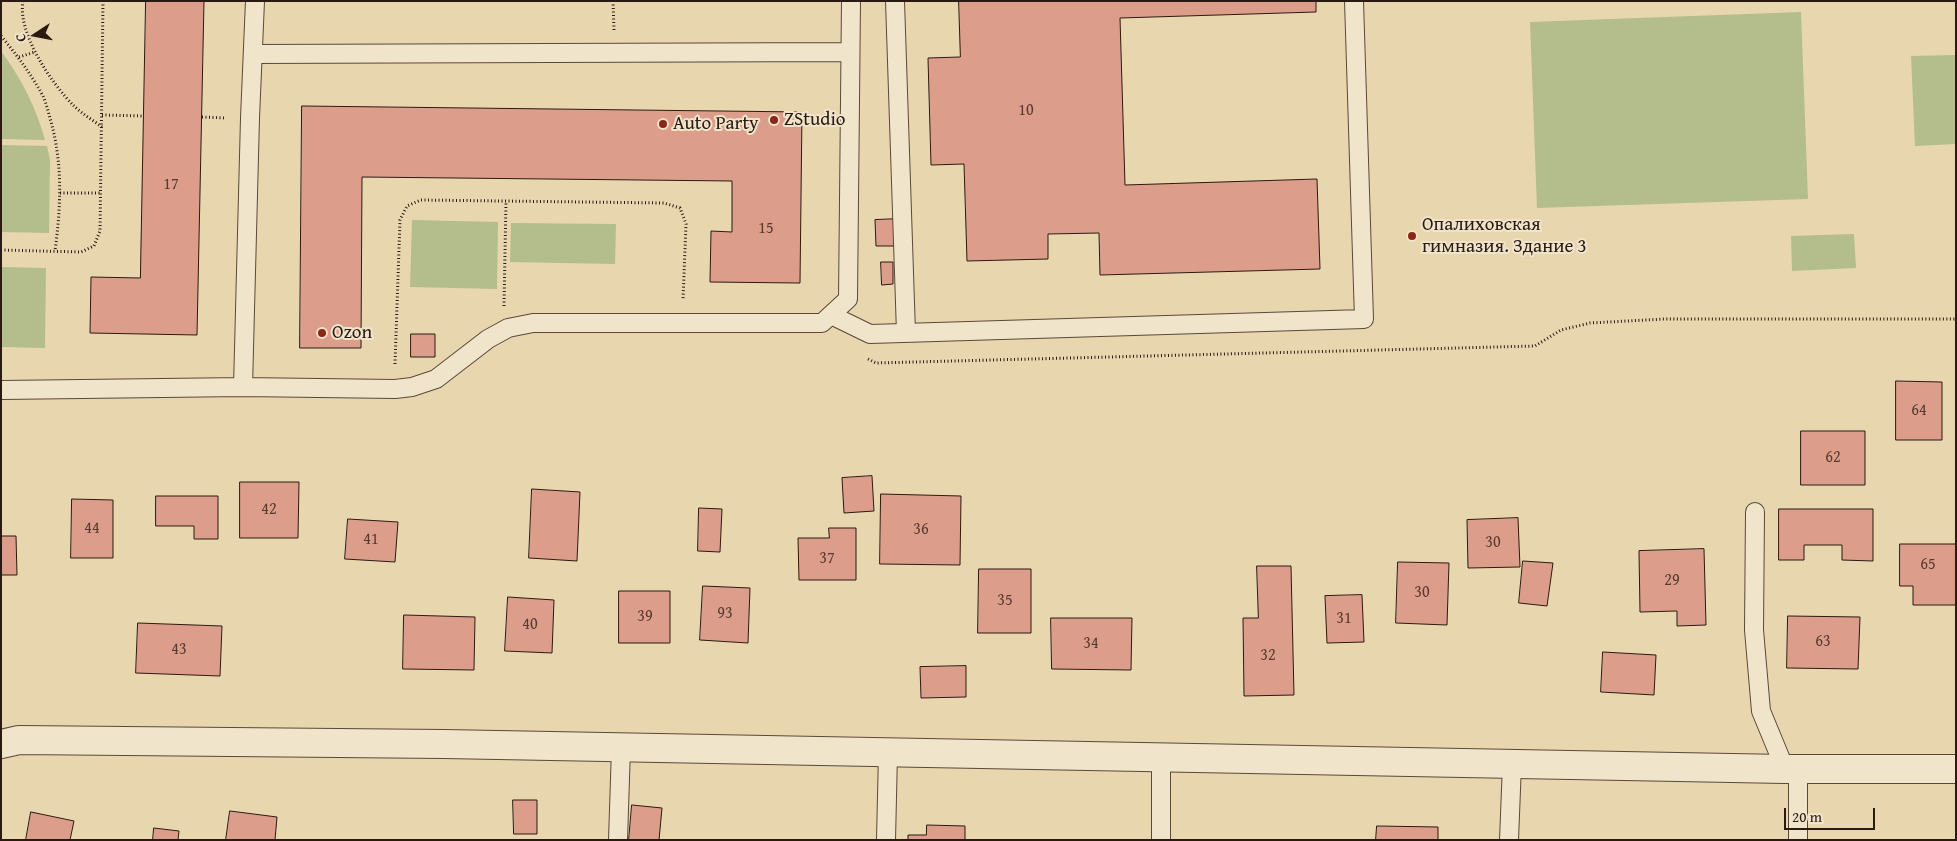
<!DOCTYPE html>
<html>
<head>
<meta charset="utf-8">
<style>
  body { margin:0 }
  #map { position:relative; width:1957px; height:841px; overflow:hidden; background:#e8d6af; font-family:"Gentium Book Plus",serif }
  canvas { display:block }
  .frame { position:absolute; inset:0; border:2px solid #2b1a12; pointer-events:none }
  .north { position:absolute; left:10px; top:10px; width:50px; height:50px; -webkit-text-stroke:4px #f0e4cb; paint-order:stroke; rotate:259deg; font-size:14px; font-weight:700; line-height:20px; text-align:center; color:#2b1a12 }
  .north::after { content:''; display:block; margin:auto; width:18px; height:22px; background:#2b1a12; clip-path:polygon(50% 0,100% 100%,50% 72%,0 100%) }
  .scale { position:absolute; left:1784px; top:808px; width:91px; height:22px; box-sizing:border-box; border:2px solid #2b1a12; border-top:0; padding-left:6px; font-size:15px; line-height:18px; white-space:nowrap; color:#2b1a12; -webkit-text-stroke:4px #f0e4cb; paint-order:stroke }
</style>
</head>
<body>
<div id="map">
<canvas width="1957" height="841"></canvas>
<div class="frame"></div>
<div class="north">С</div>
<div class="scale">20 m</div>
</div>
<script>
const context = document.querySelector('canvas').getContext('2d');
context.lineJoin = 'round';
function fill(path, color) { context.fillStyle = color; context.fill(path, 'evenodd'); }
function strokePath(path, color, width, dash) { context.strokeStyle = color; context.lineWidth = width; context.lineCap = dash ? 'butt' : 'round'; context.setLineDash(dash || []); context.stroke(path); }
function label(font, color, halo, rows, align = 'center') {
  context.font = font + ' "Gentium Book Plus",serif'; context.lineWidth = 4; context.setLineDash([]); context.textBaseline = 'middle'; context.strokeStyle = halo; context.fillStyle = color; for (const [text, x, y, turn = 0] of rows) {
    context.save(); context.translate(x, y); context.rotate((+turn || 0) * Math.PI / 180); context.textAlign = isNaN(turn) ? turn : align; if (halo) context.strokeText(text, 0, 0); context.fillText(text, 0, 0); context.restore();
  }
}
const green = new Path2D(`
  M1801,12L1808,199L1537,208L1530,22Z
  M1,51C21,78 36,107 45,140L1,139Z
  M1956,55V144L1915,146L1911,56Z
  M1,145L47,146L50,160L49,233L1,232Z
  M412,220L498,222L497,289L410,287Z
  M511,223L616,224L615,264L510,262Z
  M1854,234L1856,268L1792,271L1791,236Z
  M1,267L46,268L45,348L1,347Z`);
const building = new Path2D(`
  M146,1H204L197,335L90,333L91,277L140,278Z
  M959,1H1316V12L1120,18L1125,185L1317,179L1320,269L1100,275L1099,233L1048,234V259L967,261L964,164L931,165L928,58L960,57Z
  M302,106L802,112L800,283L710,282L711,231L732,232V181L362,177L361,348H300Z
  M898,219L899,246H876L875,220Z
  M881,262H893V284L882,285Z
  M411,334H435V357H411Z
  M1896,381L1942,382V440H1896Z
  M1801,431H1865V485H1801Z
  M872,476L874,511L844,513L842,478Z
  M240,482H299L298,538H240Z
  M532,489L580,492L577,561L529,558Z
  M881,494L961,496L960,565L880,564Z
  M156,496H218V539H194V526H156Z
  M72,499L113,500V558H71Z
  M699,508L722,509L720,552L698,551Z
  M1779,509H1873V561L1842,560V545H1804V560H1779Z
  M1518,518L1520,567L1468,568L1467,520Z
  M348,519L398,522L395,562L345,559Z
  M829,528H856V580H799L798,538H829Z
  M1,536H16L17,575H1Z
  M1900,544H1956V605H1913V586H1900Z
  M1704,549L1706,625L1677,626V611L1640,612L1639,551Z
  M1523,561L1553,563L1547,606L1519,603Z
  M1398,562L1449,563L1447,625L1396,623Z
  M1257,566H1291L1294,695L1244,696L1243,618H1258Z
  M979,569H1031V633H978Z
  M703,586L750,588L748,643L700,640Z
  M619,591H670V643H619Z
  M1362,595L1364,642L1327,643L1325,596Z
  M508,597L554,600L552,653L505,651Z
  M404,615L475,617L474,670L403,669Z
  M1788,616L1860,617L1858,669L1787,668Z
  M1051,618H1132L1131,670L1052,669Z
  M138,623L222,626L220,676L136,673Z
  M1603,652L1656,655L1654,695L1601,692Z
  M966,666V697L921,698L920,667Z
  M513,800H537V834H514Z
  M632,805L662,808L659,840H629Z
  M230,811L277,817L275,840H226Z
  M31,812L74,821L70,840H26Z
  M927,825L965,826V840H908V835H926Z
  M1377,826L1438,827V840H1376Z
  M154,828L179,831L178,840H153Z`);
const path = new Path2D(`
  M23,1C17,33 52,84 74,106C82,114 93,120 102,127
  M613,1L614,30
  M1,36C17,55 31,74 43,96C46,103 48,111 50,118C63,163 61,206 55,251
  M19,57L35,52
  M102,115L144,116
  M202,117L226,118
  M60,193H101
  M1,250L81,252L94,246L100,231L103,1
  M504,306L506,201
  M868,359L876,363L1535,346L1561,330L1590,323L1665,319H1956
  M395,364L400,220L407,206L421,200L664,203L680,208L686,224L683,300`);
const service = new Path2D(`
  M895,1L906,333
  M253,54L850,52
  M831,315L870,334L1364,319L1354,1
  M243,387L250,118L255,1
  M1,390L243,387L395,389L412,387L436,379L488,339L508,328L533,323H822L848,299L851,1
  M1755,512L1754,630L1761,711L1785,769
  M618,840L621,748
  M886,840L888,753
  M1161,840V758
  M1509,840L1512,764
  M1798,840V769`);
const minor = new Path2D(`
  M1,744L19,740L444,744L1785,769H1956`);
const markers = [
  [774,120,5,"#8f2418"],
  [663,124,5,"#8f2418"],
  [1412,236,5,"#8f2418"],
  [322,333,5,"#8f2418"]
];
const numberNames = [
  ["10",1026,111],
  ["17",171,185],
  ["15",766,229],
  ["64",1919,411],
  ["62",1833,458],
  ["42",269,510],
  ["44",92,529],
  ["36",921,530],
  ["41",371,540],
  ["30",1493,543],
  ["37",827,559],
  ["65",1928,565],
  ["29",1672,581],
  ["30",1422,593],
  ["35",1005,601],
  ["93",725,614],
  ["39",645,617],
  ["31",1344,619],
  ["40",530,625],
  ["63",1823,642],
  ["34",1091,644],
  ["43",179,650],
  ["32",1268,656]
];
const poiNames = [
  ["ZStudio",784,120],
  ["Auto Party",673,124],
  ["Опалиховская",1422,225],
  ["гимназия. Здание 3",1422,247],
  ["Ozon",332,333]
];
fill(green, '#b4be8c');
fill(building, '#dc9d8a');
strokePath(building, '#2b1a12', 1);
strokePath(service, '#5a4939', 20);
strokePath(minor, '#5a4939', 30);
strokePath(path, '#2b1a12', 3, [1, 2.5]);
strokePath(service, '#f0e4cb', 18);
strokePath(minor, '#f0e4cb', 28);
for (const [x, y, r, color] of markers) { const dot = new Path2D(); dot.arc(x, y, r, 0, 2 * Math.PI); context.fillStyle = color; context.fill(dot); strokePath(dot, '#f0e4cb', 2); }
label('16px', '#573b30', null, numberNames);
label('19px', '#2b1a12', '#f0e4cb', poiNames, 'left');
</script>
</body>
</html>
